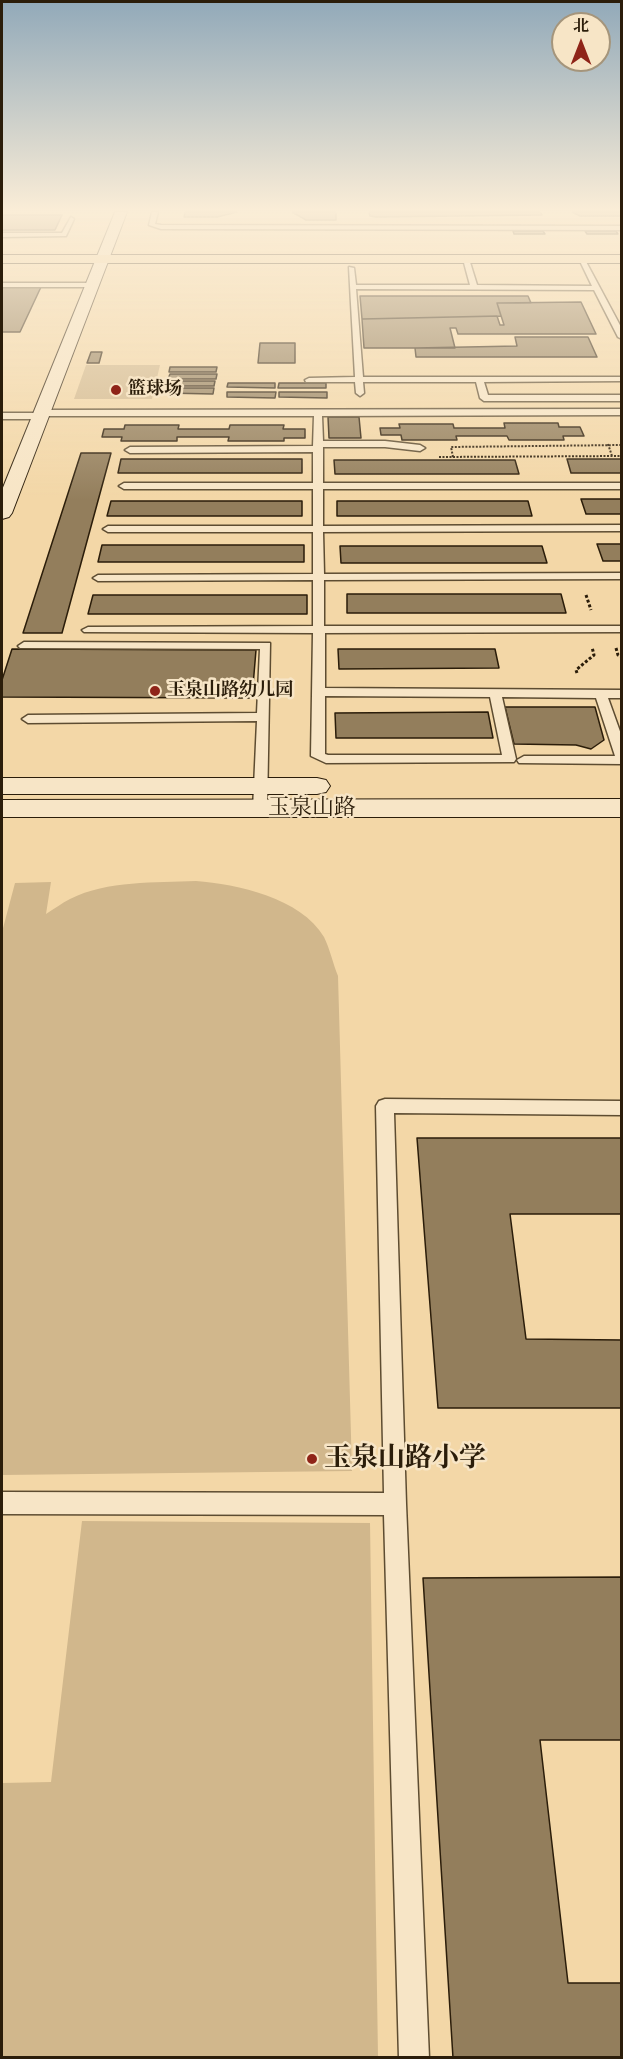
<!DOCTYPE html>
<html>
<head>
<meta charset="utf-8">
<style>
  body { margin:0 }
  #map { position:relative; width:623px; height:2059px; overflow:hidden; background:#f3d7a7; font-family:Alegreya,"Noto Serif SC",serif }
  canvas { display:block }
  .frame { position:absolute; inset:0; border:3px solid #2b1d0a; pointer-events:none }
  .north { position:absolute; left:551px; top:12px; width:60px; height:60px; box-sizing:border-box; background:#f7e5c6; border:2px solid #a5957b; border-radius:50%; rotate:0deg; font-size:16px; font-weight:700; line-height:24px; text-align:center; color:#2b1d0a }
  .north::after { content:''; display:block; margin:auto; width:21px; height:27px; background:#8f2418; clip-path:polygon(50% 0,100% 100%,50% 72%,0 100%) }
</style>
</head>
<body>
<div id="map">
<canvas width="623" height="2059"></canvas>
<div class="frame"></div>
<div class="north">北</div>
</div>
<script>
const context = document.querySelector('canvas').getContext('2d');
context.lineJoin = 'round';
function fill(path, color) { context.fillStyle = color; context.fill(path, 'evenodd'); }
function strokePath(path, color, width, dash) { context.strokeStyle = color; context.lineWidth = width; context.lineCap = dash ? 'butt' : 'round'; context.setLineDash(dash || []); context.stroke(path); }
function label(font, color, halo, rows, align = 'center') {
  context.font = font + ' Alegreya,"Noto Serif SC",serif'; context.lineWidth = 5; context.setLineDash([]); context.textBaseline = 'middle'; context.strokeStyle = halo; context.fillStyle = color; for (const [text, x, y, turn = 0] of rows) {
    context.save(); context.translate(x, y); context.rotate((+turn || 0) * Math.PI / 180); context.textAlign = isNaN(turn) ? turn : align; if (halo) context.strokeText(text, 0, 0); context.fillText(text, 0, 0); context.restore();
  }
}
const green = new Path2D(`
  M86,365H160L152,399H74Z
  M196,881C237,884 301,898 324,937C330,949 333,964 338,976L352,1471L2,1475V932L15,883L51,882L46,914C54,909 62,903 70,899C108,880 155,883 196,881Z
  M82,1521L370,1523L378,2057H2V1783L51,1782Z`);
const building = new Path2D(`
  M185,212H237L217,217H184Z
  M292,212H336V220H306Z
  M369,212H540L542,215L376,217L370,216Z
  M572,212H622V216H580Z
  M2,215H62L55,230H2Z
  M513,231H543L545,234H514Z
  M585,231H616L618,234H587Z
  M2,287H41L20,332H2Z
  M360,296H528L531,303H497L501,316L362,319Z
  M581,302L596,334H458L456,328H450L455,348H364L362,319L497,316L500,325H504L497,303Z
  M515,337H588L597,357H416L415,348L517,346Z
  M260,343H295V363H258Z
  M91,352H102L99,363H87Z
  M170,367H217L216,372H169Z
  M170,374H217L216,379H168Z
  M168,381H215L214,386H166Z
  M228,383H275V388L227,387Z
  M279,383H326V388H278Z
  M166,388H214L213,394L165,393Z
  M227,392H276L275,398L227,397Z
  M279,392H327V398L279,397Z
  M328,417H359L361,438H329Z
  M504,423H558L559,427H580L584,436H563L564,440H509L507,436H456L457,440H402L401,435H381L380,428H400L399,424H453L454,428H505Z
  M125,425H179L178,429H229L230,425H284L283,429H305V438H284V441H228L229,437H177V441H121L122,437H102L104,429H124Z
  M81,453H111L62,633H23Z
  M121,459H302V473H118Z
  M567,459H622V473H571Z
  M334,460H515L519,474H335Z
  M581,499H622V514H586Z
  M111,501H302V516H107Z
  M337,501H528L532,516H337Z
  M597,544H622V561H603Z
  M102,545H304V562H98Z
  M340,546H542L547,563H341Z
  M347,594H561L566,613H347Z
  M93,595H307V614H88Z
  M12,649L256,650L252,698L2,697V680Z
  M338,649H495L499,668L339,669Z
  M505,707H595L604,740L591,749L576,745L514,744Z
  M488,712L493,738H336L335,713Z
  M417,1138H622V1214H510L526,1339L622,1340V1408H438Z
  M622,1577V1740H540L568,1983H622V2058H453L423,1578Z`);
const pathFar1 = new Path2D(`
  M608,444L612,456
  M439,457L622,456
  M453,457L451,447L622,445`);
const path = new Path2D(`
  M586,595L591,610
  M616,648L618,655L622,657
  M577,673L576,670L594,655L592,647`);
const lane = new Path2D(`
  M152,212H158L155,224L161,225L622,226V230L161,229L149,225Z
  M71,217L74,219L66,236L2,237V233H62Z
  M466,257L469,259L477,285L592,286L579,259L584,258L622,329V339L618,337L594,290L356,289L363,377H622V381L484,382L488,395H622V401H484L480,398L476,382H363L364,393L360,396L356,393L355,382H306L305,380L309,378L355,377L349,267L354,268L356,285H470L463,259Z
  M2,283H92L96,285L92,287H2Z
  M622,409V415L322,416L323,441H385L420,445L425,448L420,451L385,447H323V483H622V489H323V526L622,525V531L323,532L324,574L622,573V579L324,580V626H622V632L325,633V688L622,690V698H608L622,737V764L519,763L517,760L524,756H615L596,698L502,697L516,759L514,762L326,763L311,756L313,633L84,632L82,630L88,627L313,626V580L98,581L93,578L98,575L313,574V532H108L103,529L108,526H313V489H124L119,486L124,483H313V452L130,453L125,450L130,447L313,446L314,416H43L39,419H2V413H36L40,410ZM325,696L490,697L502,755H328L325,754Z
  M24,642L270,643L267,809L265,812L260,813L253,809L257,721L28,723L22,719L28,715L257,713L260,649L20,648L18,646Z
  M385,1099L622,1101V1115L394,1113L406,1504L429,2058H399L384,1515L2,1514V1492L384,1493L376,1106L379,1101Z`);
const secondary = new Path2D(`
  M115,212H127L12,513L9,517L2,519V490Z
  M2,778H317L326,780L330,786L326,792L317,794H2Z
  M622,799V817H2V800Z`);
const primary = new Path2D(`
  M2,255H622V263H2Z`);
const markers = [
  [116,390,6,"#8f2418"],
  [155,691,6,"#8f2418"],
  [312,1459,6,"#8f2418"]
];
const farPoinames = [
  ["篮球场",128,390],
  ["玉泉山路幼儿园",167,691]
];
const streetNames = [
  ["玉泉山路",312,809]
];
const nearPoinames = [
  ["玉泉山路小学",324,1459]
];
fill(green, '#d1b78c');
fill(building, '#937e5c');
strokePath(building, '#2b1d0a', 1.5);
strokePath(lane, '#5d4c31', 3);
strokePath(secondary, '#2b1d0a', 2);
strokePath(primary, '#2b1d0a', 2);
strokePath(pathFar1, '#2b1d0a', 2, [2, 1.5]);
strokePath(path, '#2b1d0a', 3, [3, 2]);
fill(lane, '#f7e5c6');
fill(secondary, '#f7e5c6');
fill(primary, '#f3d7a7');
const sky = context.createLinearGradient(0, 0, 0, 500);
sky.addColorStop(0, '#91a9b9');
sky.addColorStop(0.42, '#faedd7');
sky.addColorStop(1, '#faedd700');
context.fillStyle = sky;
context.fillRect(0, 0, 623, 500);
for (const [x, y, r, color] of markers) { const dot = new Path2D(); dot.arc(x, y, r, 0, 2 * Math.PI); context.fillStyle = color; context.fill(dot); strokePath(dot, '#f7e5c6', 2); }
label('bold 18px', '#2b1d0a', '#f7e5c6', farPoinames, 'left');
label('22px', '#2b1d0a', '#f7e5c6', streetNames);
label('bold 27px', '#2b1d0a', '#f7e5c6', nearPoinames, 'left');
</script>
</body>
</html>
